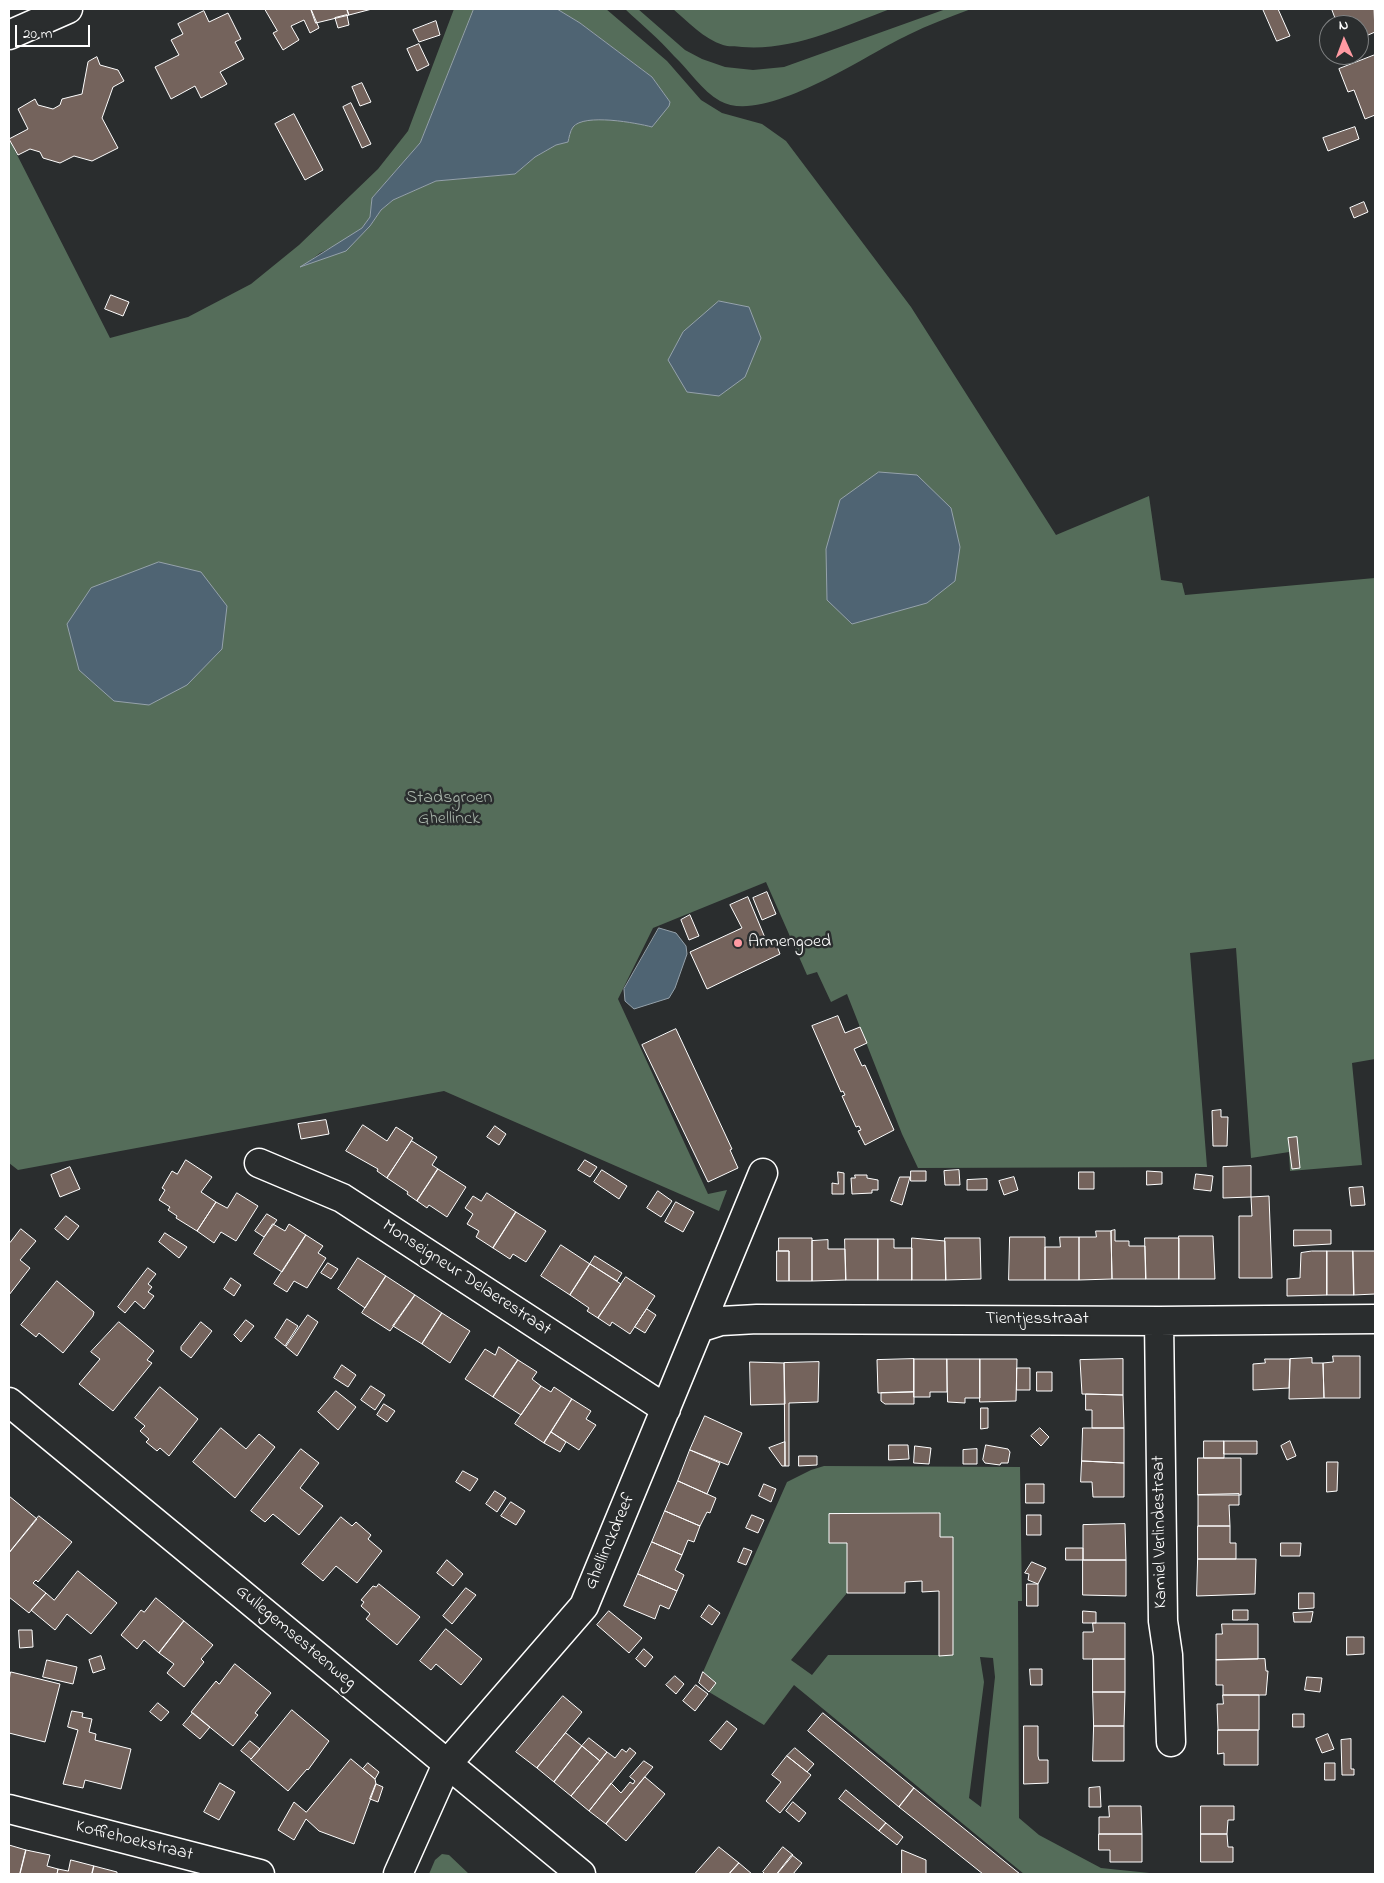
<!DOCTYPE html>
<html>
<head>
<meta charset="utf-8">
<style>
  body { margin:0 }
  #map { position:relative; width:1384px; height:1883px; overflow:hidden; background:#2a2d2e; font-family:"Indie Flower",sans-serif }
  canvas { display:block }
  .frame { position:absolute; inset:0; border:10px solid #fff; pointer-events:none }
  .north { position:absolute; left:1319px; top:15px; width:50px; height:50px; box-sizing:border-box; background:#2a2d2e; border:1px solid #7f8182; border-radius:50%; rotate:358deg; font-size:14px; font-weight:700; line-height:20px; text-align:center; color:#fff }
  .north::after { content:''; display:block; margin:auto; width:18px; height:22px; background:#ff9aa2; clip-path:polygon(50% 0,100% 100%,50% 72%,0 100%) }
  .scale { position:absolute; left:15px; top:25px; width:75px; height:22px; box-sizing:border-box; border:2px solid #fff; border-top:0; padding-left:6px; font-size:15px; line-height:18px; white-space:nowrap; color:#fff; -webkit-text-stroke:4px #2a2d2e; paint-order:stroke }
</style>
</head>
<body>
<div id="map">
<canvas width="1384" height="1883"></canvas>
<div class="frame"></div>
<div class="north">N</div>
<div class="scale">20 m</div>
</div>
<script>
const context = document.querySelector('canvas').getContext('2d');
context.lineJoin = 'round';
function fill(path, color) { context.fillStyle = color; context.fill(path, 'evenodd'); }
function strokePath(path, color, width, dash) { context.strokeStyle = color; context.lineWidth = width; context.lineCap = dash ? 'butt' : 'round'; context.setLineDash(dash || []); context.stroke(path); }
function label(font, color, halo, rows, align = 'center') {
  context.font = font + ' "Indie Flower",sans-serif'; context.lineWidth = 5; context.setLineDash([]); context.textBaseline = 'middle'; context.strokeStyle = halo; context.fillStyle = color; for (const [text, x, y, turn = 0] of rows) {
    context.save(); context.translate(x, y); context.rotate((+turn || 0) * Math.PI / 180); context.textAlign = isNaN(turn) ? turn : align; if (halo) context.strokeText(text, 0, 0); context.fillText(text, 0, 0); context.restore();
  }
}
const green = new Path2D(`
  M454,9H474L420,143L372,198L370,217L362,228L344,241L320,253L303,266L346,250L370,226L381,210L393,200L436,181L515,174L535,157L556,145L568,142C569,138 570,131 573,127C584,113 637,123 652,127L670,102L652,77L580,23L557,9H606L667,61L701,100L722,113L762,124L786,141L911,307L1056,535L1149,496L1161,580L1182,583L1185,595L1375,578V1059L1352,1063L1362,1165L1290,1171L1289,1152L1251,1158L1236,948L1190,953L1207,1167L918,1168L902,1134L847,994L831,1002L817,972L807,975L766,882L653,928L618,999L708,1194L727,1190L719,1211L444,1091L18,1170L9,1163V139L110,338L188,317L251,284L299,245L378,169L408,131Z
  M625,9H638L685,50L702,59L725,67L753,70L784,67L946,9H971C950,17 928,25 908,35C867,54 764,126 720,101C702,91 689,70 674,56C659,39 641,24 625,9Z
  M673,9H890C842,27 794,51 742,47C736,46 728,47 723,45C704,39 687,21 673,9Z
  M824,1466L1020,1467L1022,1601H1018L1019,1818L1039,1835L1101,1868L1159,1874H1024L794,1685L764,1725L709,1692L716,1683L703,1672L787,1482L811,1470ZM940,1513V1537H953V1655H828L812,1675L791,1660L847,1593V1543L829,1542V1514ZM980,1657L993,1658L995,1677L981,1807L969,1798L984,1682Z
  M442,1854L449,1855L469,1874H429L435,1860Z`);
const water = new Path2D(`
  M474,9H557L580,23L652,77L670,102L669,106L652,127C637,123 584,113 573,127C570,131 569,138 568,142L556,145L535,157L515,174L436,181L393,200L381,210L370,226L346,251L300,267L362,228L370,217L372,198L420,143Z
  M719,301L749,307L761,338L745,377L719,396L687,392L668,360L683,332Z
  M879,472L917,475L951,508L960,547L955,581L927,603L852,624L827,600L826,549L840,500Z
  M159,562L201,572L227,606L222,649L187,685L149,705L114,701L79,670L67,624L91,588Z
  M659,928L676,933L686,946L687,954L675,988L669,998L634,1009L625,1001L624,989Z`);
const building = new Path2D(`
  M265,9H311L319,28L310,33L304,20L291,26L299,40L283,50L273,33L277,31Z
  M311,9H347L349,15L316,23Z
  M347,9H372L349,15Z
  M1263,9H1278L1290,36L1277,41Z
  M1332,9H1374L1375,32L1359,39V25H1338Z
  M204,11L209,22L228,13L241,39L235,42L244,59L220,72L227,84L201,98L195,86L171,99L155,67L179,55L171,40L183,34L178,24Z
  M347,15L349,25L338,28L335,18Z
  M436,21L440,35L419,42L413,30Z
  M419,44L429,65L417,71L407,49Z
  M1375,55V115L1365,119L1354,90L1348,92L1339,69Z
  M97,57L100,65L118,70L124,81L113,87L102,118L118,148L92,161L74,156L60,163L43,158L40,152L30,149L18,155L9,139L28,129L18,109L35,99L38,105L53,109L60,105L62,99L82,94L88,62Z
  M362,83L371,102L360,106L352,87Z
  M351,103L371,144L362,148L343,107Z
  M294,114L323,170L305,180L275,124Z
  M1355,127L1359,139L1328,151L1323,138Z
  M1364,202L1368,212L1354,218L1350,208Z
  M111,295L129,302L123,316L105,309Z
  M767,892L776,914L762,920L753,898Z
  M748,897L768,945L775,941L780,954L707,989L690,952L742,928L730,905Z
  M690,915L699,936L689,940L681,920Z
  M838,1016L845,1033L860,1027L867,1043L854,1049L862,1066L865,1065L894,1130L865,1145L858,1131L861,1130L859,1126L856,1127L842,1096L845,1095L843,1091L841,1092L812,1026Z
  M676,1029L732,1149L730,1150L738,1168L708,1182L642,1045Z
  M1221,1110V1117H1228L1227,1146H1213L1212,1111Z
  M326,1120L329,1134L301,1139L298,1124Z
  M363,1125L387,1141L396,1127L413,1138L387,1178L377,1171L378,1169L346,1151Z
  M495,1126L506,1134L499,1145L487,1137Z
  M1297,1137L1300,1168L1292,1169L1288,1138Z
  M412,1141L437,1157L432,1165L438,1169L417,1201L407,1194L408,1192L387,1178Z
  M186,1160L212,1177L201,1192L216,1202L197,1231L176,1218L177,1216L168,1210L170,1207L159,1200L165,1190L162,1188L172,1171L177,1174Z
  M585,1160L597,1167L590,1177L578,1170Z
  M1251,1166V1197L1269,1196L1272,1278H1239V1216H1252L1251,1197L1223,1198V1167Z
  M70,1167L80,1189L60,1197L51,1175Z
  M438,1169L466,1187L447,1217L429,1205L427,1208L417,1201Z
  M602,1170L627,1186L619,1199L594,1182Z
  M959,1170L960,1185H945L944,1171Z
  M911,1171H926V1181H911Z
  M1147,1171L1162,1172V1184L1147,1185Z
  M838,1172L844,1173V1194H832V1183L838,1184Z
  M1079,1172H1094V1189H1079Z
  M1196,1174L1213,1176L1211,1191L1194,1189Z
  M855,1175H867V1178L878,1180V1190H872V1193L852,1194L851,1178H855Z
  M900,1177H910L902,1205L891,1201Z
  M1014,1177L1018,1190L1004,1195L999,1181Z
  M987,1179V1190H967V1180Z
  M1363,1187L1365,1205L1351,1206L1349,1188Z
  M658,1191L672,1201L661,1217L647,1208Z
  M237,1193L258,1206L236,1241L221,1232L214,1243L197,1231L216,1202L227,1208Z
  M487,1193L516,1212L493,1248L476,1237L479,1231L467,1224L473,1214L465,1208L473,1196L481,1201Z
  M676,1202L694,1212L683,1232L665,1222Z
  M516,1212L546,1231L526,1262L513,1254L510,1259L493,1248Z
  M267,1214L277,1220L264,1237L255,1231Z
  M66,1216L79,1226L68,1240L55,1229Z
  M273,1224L285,1231L289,1224L306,1235L282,1272L254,1254Z
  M21,1229L36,1241L20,1260L30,1268L9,1295V1241L10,1242Z
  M1115,1230V1241H1129V1246H1145L1146,1279H1112L1111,1231Z
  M1294,1230H1331V1244L1294,1246Z
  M1096,1231H1111L1112,1279L1079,1280V1237H1096Z
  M165,1233L187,1247L179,1258L159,1242Z
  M306,1235L323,1246L318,1253L326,1258L307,1288L294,1281L287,1292L274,1284Z
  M1179,1236H1213L1215,1279H1179Z
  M1010,1237H1045V1280H1009Z
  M1060,1237H1079V1280H1045V1247H1060Z
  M779,1238H812V1281H789V1251H779Z
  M912,1238L945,1241L946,1280H912Z
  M945,1238H980L981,1279L946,1280Z
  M1145,1238H1179V1279H1146Z
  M845,1239H878V1280H846Z
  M878,1239H894V1248H912V1280H878Z
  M828,1240V1249H845L846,1280L812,1281V1241Z
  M561,1245L590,1264L570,1295L541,1276Z
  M777,1251H789V1281H777Z
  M1312,1251H1327V1295L1287,1296V1279L1300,1278L1301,1253Z
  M1327,1251H1353L1354,1295H1327Z
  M1353,1251H1375V1294L1354,1295Z
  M595,1256L622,1273L617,1281L590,1264Z
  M358,1258L386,1276L365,1308L338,1289Z
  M328,1263L338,1269L331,1279L321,1273Z
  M590,1264L621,1284L598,1318L587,1311L589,1308L570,1295Z
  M148,1268L156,1274L148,1284L152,1287L148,1292L154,1296L144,1309L135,1301L125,1313L118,1307Z
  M386,1276L415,1295L390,1331L362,1313Z
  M626,1277L655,1296L630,1334L612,1322L610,1326L598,1318Z
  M231,1278L241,1285L234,1296L224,1289Z
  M57,1281L94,1312L93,1316L63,1353L39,1333L36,1337L21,1325Z
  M415,1295L442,1313L422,1344L393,1326Z
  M647,1309L656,1315L645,1333L635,1327Z
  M442,1313L470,1331L450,1363L422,1344Z
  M308,1315L318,1322L297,1356L286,1347Z
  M287,1319L298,1326L285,1346L275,1338Z
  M246,1320L254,1326L241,1342L234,1335Z
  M119,1322L154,1351L147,1360L152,1363L113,1411L79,1384L100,1359L91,1352Z
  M201,1322L212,1331L191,1358L181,1350V1347Z
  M499,1347L518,1360L493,1397L465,1379L485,1349L495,1355Z
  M1333,1356H1360V1398H1324L1323,1363L1333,1362Z
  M1312,1358V1363H1323L1324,1398L1289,1399L1290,1359Z
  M914,1359V1392L878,1393L877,1360Z
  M914,1359H947V1392H930V1397H914Z
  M947,1359H980V1398H965V1403L948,1402Z
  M980,1359H1017L1016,1401L980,1402Z
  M1123,1359V1395L1082,1394L1080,1360Z
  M1265,1359H1290L1289,1388L1253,1390V1364L1265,1363Z
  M518,1360L537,1372L532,1379L541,1386L521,1415L493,1397Z
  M750,1362L784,1363L785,1404L751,1405Z
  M819,1362L818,1402L789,1403V1466H785L784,1363Z
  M342,1365L356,1375L348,1387L334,1378Z
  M1017,1368H1030V1390H1017Z
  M1037,1372H1052V1391H1037Z
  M371,1386L385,1395L375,1410L361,1400Z
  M541,1386L551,1392L554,1387L572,1399L544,1443L515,1424Z
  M160,1387L198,1419L169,1456L160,1448L157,1451L146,1442L149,1439L140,1431L145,1426L135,1418Z
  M336,1391L356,1407L338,1430L318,1412Z
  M914,1392V1404H885L881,1401V1393Z
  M1086,1394L1123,1395L1124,1428H1092V1410H1086Z
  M572,1399L591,1411L586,1419L596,1425L579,1450L551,1432Z
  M384,1404L395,1411L387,1422L377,1415Z
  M981,1408H988V1428L981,1429Z
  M705,1416L742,1433L728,1465L690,1450Z
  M221,1428L246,1449L259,1434L275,1447L235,1498L193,1462Z
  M1040,1428L1049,1437L1041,1446L1031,1436Z
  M1083,1428H1124V1463L1082,1461Z
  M551,1432L566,1442L560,1452L544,1443Z
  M1204,1441H1224V1458H1204Z
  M1224,1441H1257V1454H1224Z
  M1290,1441L1296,1456L1287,1460L1281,1446Z
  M785,1442V1466H782L769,1448Z
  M889,1445H908L909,1459L889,1460Z
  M986,1445L1008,1449L1010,1452L1008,1463H1001L1000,1465L985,1463L983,1460Z
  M915,1446L931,1448L929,1464L914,1463Z
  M301,1449L319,1463L300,1488L323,1506L299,1535L273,1514L265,1522L251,1511Z
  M977,1449V1464H963V1450Z
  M690,1450L720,1463L707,1494L678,1481Z
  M799,1456H817V1465L799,1466Z
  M1198,1458H1241V1495H1198Z
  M1082,1461L1124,1463V1497H1093L1092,1482H1081Z
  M1327,1462H1338L1337,1491L1327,1492Z
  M463,1471L478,1479L470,1491L456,1482Z
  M678,1481L716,1498L710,1513L707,1512L700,1526L665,1511Z
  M764,1484L776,1489L771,1502L759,1496Z
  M1026,1484H1044V1503H1026Z
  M495,1491L506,1498L497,1512L486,1504Z
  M1239,1494V1505H1229L1230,1526H1198V1495Z
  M9,1496L37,1519L9,1553Z
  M511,1502L525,1511L516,1525L501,1516Z
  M665,1511L700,1526L694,1542L688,1540L682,1555L652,1542Z
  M938,1513H940V1537H953V1655L939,1656V1591L922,1592V1581L905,1582V1593H847V1543H829V1514Z
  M752,1515L764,1520L758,1533L746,1528Z
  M1027,1515H1041V1535H1027Z
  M39,1516L72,1542L38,1582L36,1580L33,1583L46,1593L29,1613L9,1597V1553Z
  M341,1517L352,1526L356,1522L371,1535L368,1539L382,1551L357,1583L336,1566L323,1581L302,1564Z
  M1125,1524L1126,1560H1083V1525Z
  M1198,1526H1230V1543H1236V1559H1198Z
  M652,1542L682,1555L675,1570L684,1575L677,1591L638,1574Z
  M1281,1543H1301L1300,1556H1281Z
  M744,1548L752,1551L746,1565L738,1562Z
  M1066,1548H1083V1560H1066Z
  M1198,1559H1256L1255,1594L1197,1596Z
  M447,1560L463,1574L453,1586L437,1573Z
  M1083,1560H1126V1596L1083,1595Z
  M1032,1562L1046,1568L1038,1584L1028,1580L1029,1574L1025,1573Z
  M78,1571L117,1603L91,1634L67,1614L55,1630L31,1610L46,1593L54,1600Z
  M638,1574L677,1591L669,1609L660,1605L655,1619L624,1606Z
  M379,1584L420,1617L397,1645L366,1619L370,1614L361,1606L364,1602L361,1600L373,1586L376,1587Z
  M1027,1584H1038V1606H1027Z
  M466,1588L476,1595L452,1624L443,1616Z
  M1299,1593H1314V1608L1299,1609Z
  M156,1598L184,1621L159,1653L144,1640L137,1649L121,1635L141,1610L144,1612Z
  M709,1605L720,1613L712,1625L701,1617Z
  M1233,1610H1248V1620H1233Z
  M609,1611L642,1638L629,1653L597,1625Z
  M1083,1611L1096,1612V1623H1083Z
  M1313,1612L1311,1622H1294L1293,1613Z
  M184,1621L213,1645L201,1659L204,1662L184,1687L167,1673L174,1664L159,1653Z
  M1093,1623H1125V1659H1083V1632H1093Z
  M1222,1624H1258V1659L1216,1660V1634H1222Z
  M446,1629L482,1659L461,1685L436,1664L431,1670L420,1661Z
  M19,1630H32L33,1647L20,1648Z
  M1347,1637H1364V1654L1347,1655Z
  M644,1649L653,1657L645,1667L636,1659Z
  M101,1656L105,1669L93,1673L89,1660Z
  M1093,1659H1125V1692H1093Z
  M1265,1659L1266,1671H1268L1266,1695H1223V1685H1216V1660Z
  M47,1660L77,1667L73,1684L43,1677Z
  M235,1664L271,1693L255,1713L258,1715L233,1746L191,1712L216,1681L219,1684Z
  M1030,1669H1042V1685H1031Z
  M11,1672L60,1684L45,1742L9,1733V1681Z
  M703,1672L716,1683L709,1692L699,1683Z
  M675,1676L684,1684L676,1694L666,1685Z
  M1307,1677L1322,1678L1320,1692L1305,1690Z
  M696,1685L708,1694L695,1711L683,1701Z
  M1093,1692H1125L1124,1726H1094Z
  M1223,1695H1259V1730H1218L1217,1704H1223Z
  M563,1696L582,1712L537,1768L516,1752Z
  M158,1703L169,1712L161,1721L150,1712Z
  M292,1710L329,1741L308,1770L307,1769L288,1791L251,1760Z
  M72,1711L83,1713L82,1717L92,1719L89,1732L96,1734L95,1740L131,1749L121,1789L85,1780L83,1788L63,1784L78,1730L68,1727Z
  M193,1713L210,1727L200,1739L183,1725Z
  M823,1713L914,1788L899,1807L808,1731Z
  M1293,1714H1304V1727H1293Z
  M727,1721L737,1729L721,1750L710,1741Z
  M1024,1726H1038V1756L1039,1760H1048V1783L1024,1784Z
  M1094,1726H1124V1761H1093Z
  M1218,1730H1258V1765H1224V1753L1218,1754Z
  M566,1733L582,1746L554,1782L537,1768Z
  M1328,1734L1334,1749L1322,1753L1316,1739Z
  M589,1738L607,1752L600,1761L582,1746Z
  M1351,1739V1769H1354V1775H1342L1341,1740Z
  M250,1741L260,1749L251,1759L241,1751Z
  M582,1746L600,1761L571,1796L554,1782Z
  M630,1748L636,1753L589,1811L571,1796L607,1752L615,1758L622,1749L626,1752Z
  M795,1748L814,1764L807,1772L787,1756Z
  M787,1756L811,1775L780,1813L766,1801L781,1782L772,1775Z
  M351,1759L375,1779L376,1784L354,1844L319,1831L306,1819L294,1840L278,1830L294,1802L306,1812Z
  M644,1761L653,1767L606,1824L589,1811L611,1783L621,1793L630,1782L633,1784L635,1781L630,1777Z
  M368,1763L379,1772L375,1779L363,1769Z
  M1325,1763H1335V1780H1325Z
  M645,1777L665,1794L626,1841L606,1824Z
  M220,1783L235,1792L219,1820L204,1812Z
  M376,1784L383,1787L378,1802L370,1799Z
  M1100,1787L1101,1807H1089V1788Z
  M914,1788L1020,1874H983L899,1807Z
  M846,1790L886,1823L879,1831L839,1799Z
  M793,1802L806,1813L799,1822L786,1811Z
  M1109,1806H1141L1142,1834H1099V1817H1109Z
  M1201,1806H1234V1820H1228L1227,1834H1201Z
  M886,1823L903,1837L897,1845L879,1831Z
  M1099,1834H1142V1862H1110V1850H1099Z
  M1201,1834H1227L1228,1847H1233V1862H1201Z
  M9,1845L26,1850L20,1874H9Z
  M719,1847L739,1863L729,1874H695Z
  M783,1847L793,1855L777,1874H765L763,1872Z
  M26,1850L50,1855L47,1866L58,1869L57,1874H20Z
  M902,1850L926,1860V1874H902Z
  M792,1855L802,1863L793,1874H777Z
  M71,1860L94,1866L92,1874H57L58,1869L68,1871Z
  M739,1863L752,1874H729Z
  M94,1866L117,1872V1874H92Z`);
const minor = new Path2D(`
  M9,35L68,9
  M259,1163L342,1198L666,1409
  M1159,1321L1163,1621L1168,1655L1171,1742
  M699,1328L721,1321L757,1319L1159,1321L1375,1319
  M9,1402L581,1874
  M9,1809L260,1874
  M398,1874L447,1764L584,1606L763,1173`);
const markers = [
  [738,943,5,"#ff9aa2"]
];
const parkNames = [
  ["Stadsgroen",449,799],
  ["Ghellinck",449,820]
];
const poiNames = [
  ["Armengoed",748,943]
];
const streetNames = [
  ["Monseigneur Delaerestraat",466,1279,33],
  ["Tientjesstraat",1037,1320],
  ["Kamiel Verlindestraat",1161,1532,-91],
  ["Ghellinckdreef",611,1542,-67],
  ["Gullegemsesteenweg",295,1638,40],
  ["Koffiehoekstraat",134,1842,14]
];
fill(green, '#556d5a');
fill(water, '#4f6473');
strokePath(water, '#95a2ab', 1);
fill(building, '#74635c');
strokePath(building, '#fff', 1);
strokePath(minor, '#fff', 31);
strokePath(minor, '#2a2d2e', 28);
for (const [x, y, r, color] of markers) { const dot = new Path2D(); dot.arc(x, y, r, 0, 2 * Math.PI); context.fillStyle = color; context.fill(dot); strokePath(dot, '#2a2d2e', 2); }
label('18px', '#aab6ac', '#2a2d2e', parkNames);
label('18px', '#fff', '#2a2d2e', poiNames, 'left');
label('18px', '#fff', '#2a2d2e', streetNames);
</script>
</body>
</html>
